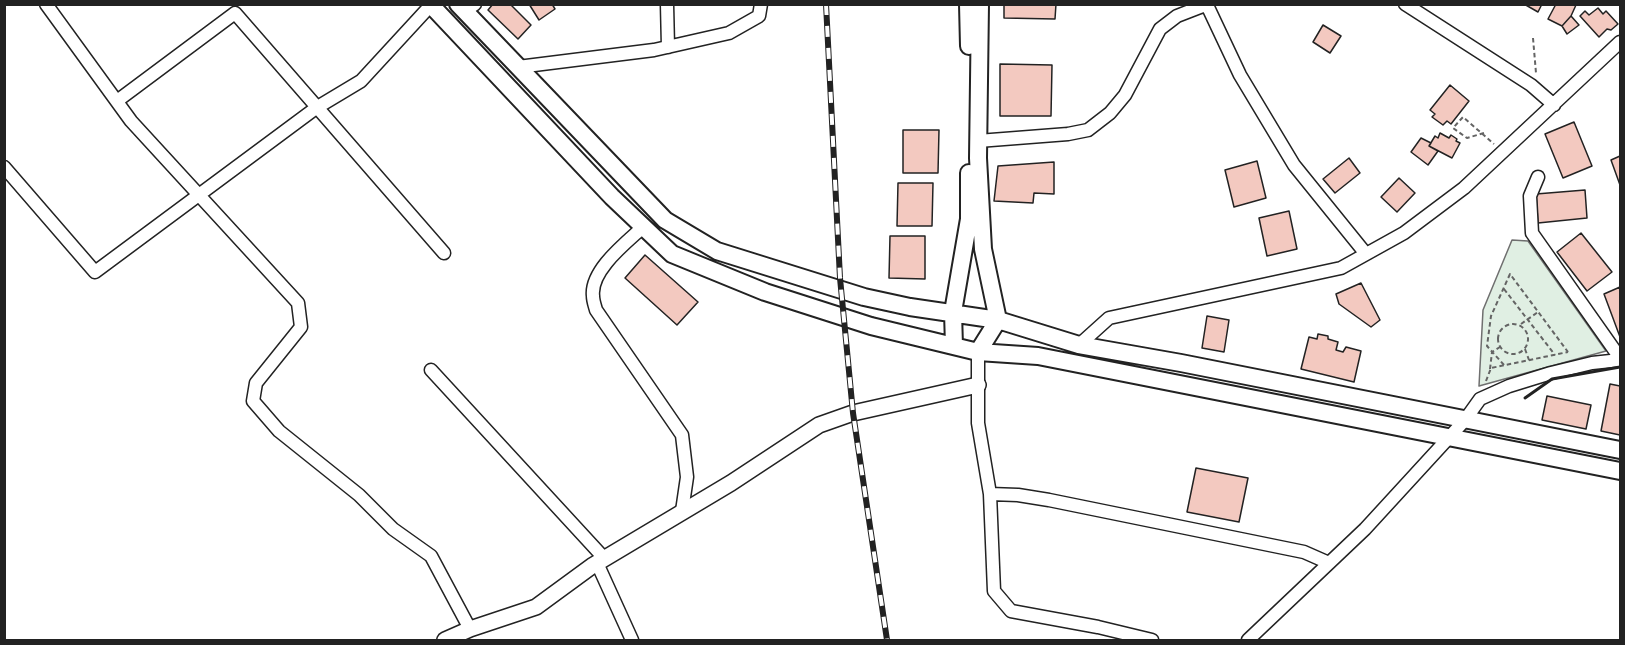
<!DOCTYPE html>
<html>
<head>
<meta charset="utf-8">
<style>
  body { margin:0 }
  #map { position:relative; width:1625px; height:645px; overflow:hidden; background:#fff; font-family:"Fira Sans Condensed",sans-serif }
  canvas { display:block }
  .frame { position:absolute; inset:0; border:6px solid #222; pointer-events:none }
</style>
</head>
<body>
<div id="map">
<canvas width="1625" height="645"></canvas>
<div class="frame"></div>
</div>
<script>
const context = document.querySelector('canvas').getContext('2d');
context.lineJoin = 'round';
function fill(path, color) { context.fillStyle = color; context.fill(path, 'evenodd'); }
function strokePath(path, color, width, dash) { context.strokeStyle = color; context.lineWidth = width; context.lineCap = dash ? 'butt' : 'round'; context.setLineDash(dash || []); context.stroke(path); }
const green = new Path2D(`
  M1512,240L1528,241L1606,351L1479,386L1483,310Z`);
const building = new Path2D(`
  M493,4H510L531,25L518,39L488,10Z
  M529,4H552L555,9L539,20Z
  M1004,4H1056L1055,19L1004,18Z
  M1524,4H1542L1538,12Z
  M1556,4L1576,5L1571,16L1562,26L1548,19Z
  M1598,8L1603,14L1606,11L1618,24L1611,30L1607,29L1599,37L1580,16L1585,11L1589,15Z
  M1571,16L1579,25L1567,34L1562,26Z
  M1323,25L1341,36L1330,53L1313,42Z
  M1000,64L1052,65L1051,116H1000Z
  M1450,85L1469,101L1451,124L1447,121L1443,125L1432,117L1435,114L1430,110Z
  M1574,122L1592,166L1563,178L1545,134Z
  M903,130H939L938,173H903Z
  M1440,133L1449,138L1451,135L1457,139L1456,141L1460,143L1452,158L1429,146L1435,136L1438,138Z
  M1421,138L1431,143L1429,146L1438,151L1428,165L1411,152Z
  M1620,156V185L1611,160Z
  M1349,158L1360,173L1335,193L1323,179Z
  M1257,161L1266,198L1234,207L1225,170Z
  M1054,162V194L1034,193L1033,203L994,201L998,166Z
  M1399,178L1415,193L1397,212L1381,197Z
  M898,183H933L932,226H897Z
  M1585,190L1587,218L1538,223L1536,194Z
  M1289,211L1297,249L1267,256L1259,218Z
  M1581,233L1612,272L1587,291L1557,252Z
  M890,236H925V279L889,278Z
  M645,255L698,302L677,325L625,278Z
  M1361,283L1380,320L1371,327L1339,304L1336,294Z
  M1620,287V337L1604,294Z
  M1207,316L1229,320L1224,352L1202,348Z
  M1318,334L1328,336V339L1338,342L1336,350L1343,352L1346,347L1361,351L1354,382L1301,369L1309,337L1317,339Z
  M1610,384L1620,386V435L1601,431Z
  M1547,396L1591,405L1586,429L1542,420Z
  M1196,468L1248,478L1239,522L1187,512Z`);
const path = new Path2D(`
  M1533,38L1536,73
  M1484,133L1467,138L1453,128L1463,117L1494,144
  M1504,289L1555,355
  M1498 339a15 15 0 1 1 30 0a15 15 0 1 1-30 0Z
  M1521,324L1538,312
  M1525,349L1529,360
  M1504,365L1487,346L1491,316L1510,274L1568,352
  M1490,369L1492,352L1500,347
  M1486,381L1491,368L1568,352`);
const minor = new Path2D(`
  M46,4L131,121L298,303L301,327L256,383L253,401L279,431L359,495L393,529L431,556L470,629
  M667,4L668,47
  M1405,4L1531,85L1554,105
  M1207,5L1240,75L1294,165L1366,254
  M465,11L475,4
  M518,67L654,50L729,33L759,16L761,4
  M117,101L235,13L444,253
  M978,141L1068,134L1088,130L1110,113L1125,95L1160,29L1177,16L1208,4
  M4,167L95,272L316,108L361,81L431,5
  M1538,177L1530,196L1532,233L1620,358
  M643,227C627,242 590,270 593,296C593,301 595,306 596,310L682,435L687,477L682,511
  M1079,345L1109,318L1341,268L1404,233L1464,188L1620,42
  M978,352V423L990,494L994,591L1011,611L1098,627L1152,640
  M431,370L604,558
  M990,494L1018,495L1049,500L1304,552L1329,563
  M597,563L632,640
  M1248,640L1365,529L1465,420L1480,399L1509,386L1551,373L1592,363L1620,360`);
const tertiary = new Path2D(`
  M445,640L470,629L536,607L592,566L731,483L819,425L853,413L978,385`);
const secondary = new Path2D(`
  M430,4L612,197L672,254L765,292L871,326L978,352L1038,356L1620,471
  M458,4L665,220L717,251L864,297L910,307L998,320L1079,345L1181,363L1620,450
  M968,4L969,46
  M954,346L953,312L969,219V173
  M978,352L998,320L983,249L978,158L980,4`);
const rail = new Path2D(`
  M826,4L840,278L853,413L887,640`);
const wall = new Path2D(`
  M1525,398L1552,379L1620,367`);
fill(green, '#e0efe3');
strokePath(green, '#6f6f6f', 1.5);
fill(building, '#f3c9c0');
strokePath(building, '#222', 1.5);
strokePath(minor, '#222', 15);
strokePath(tertiary, '#222', 18);
strokePath(secondary, '#222', 20);
strokePath(path, '#646464', 2, [4.5, 3]);
strokePath(minor, '#fff', 12);
strokePath(tertiary, '#fff', 15);
strokePath(secondary, '#fff', 16);
strokePath(rail, '#222', 6);
strokePath(rail, '#fff', 4, [11]);
strokePath(wall, '#222', 3);
</script>
</body>
</html>
